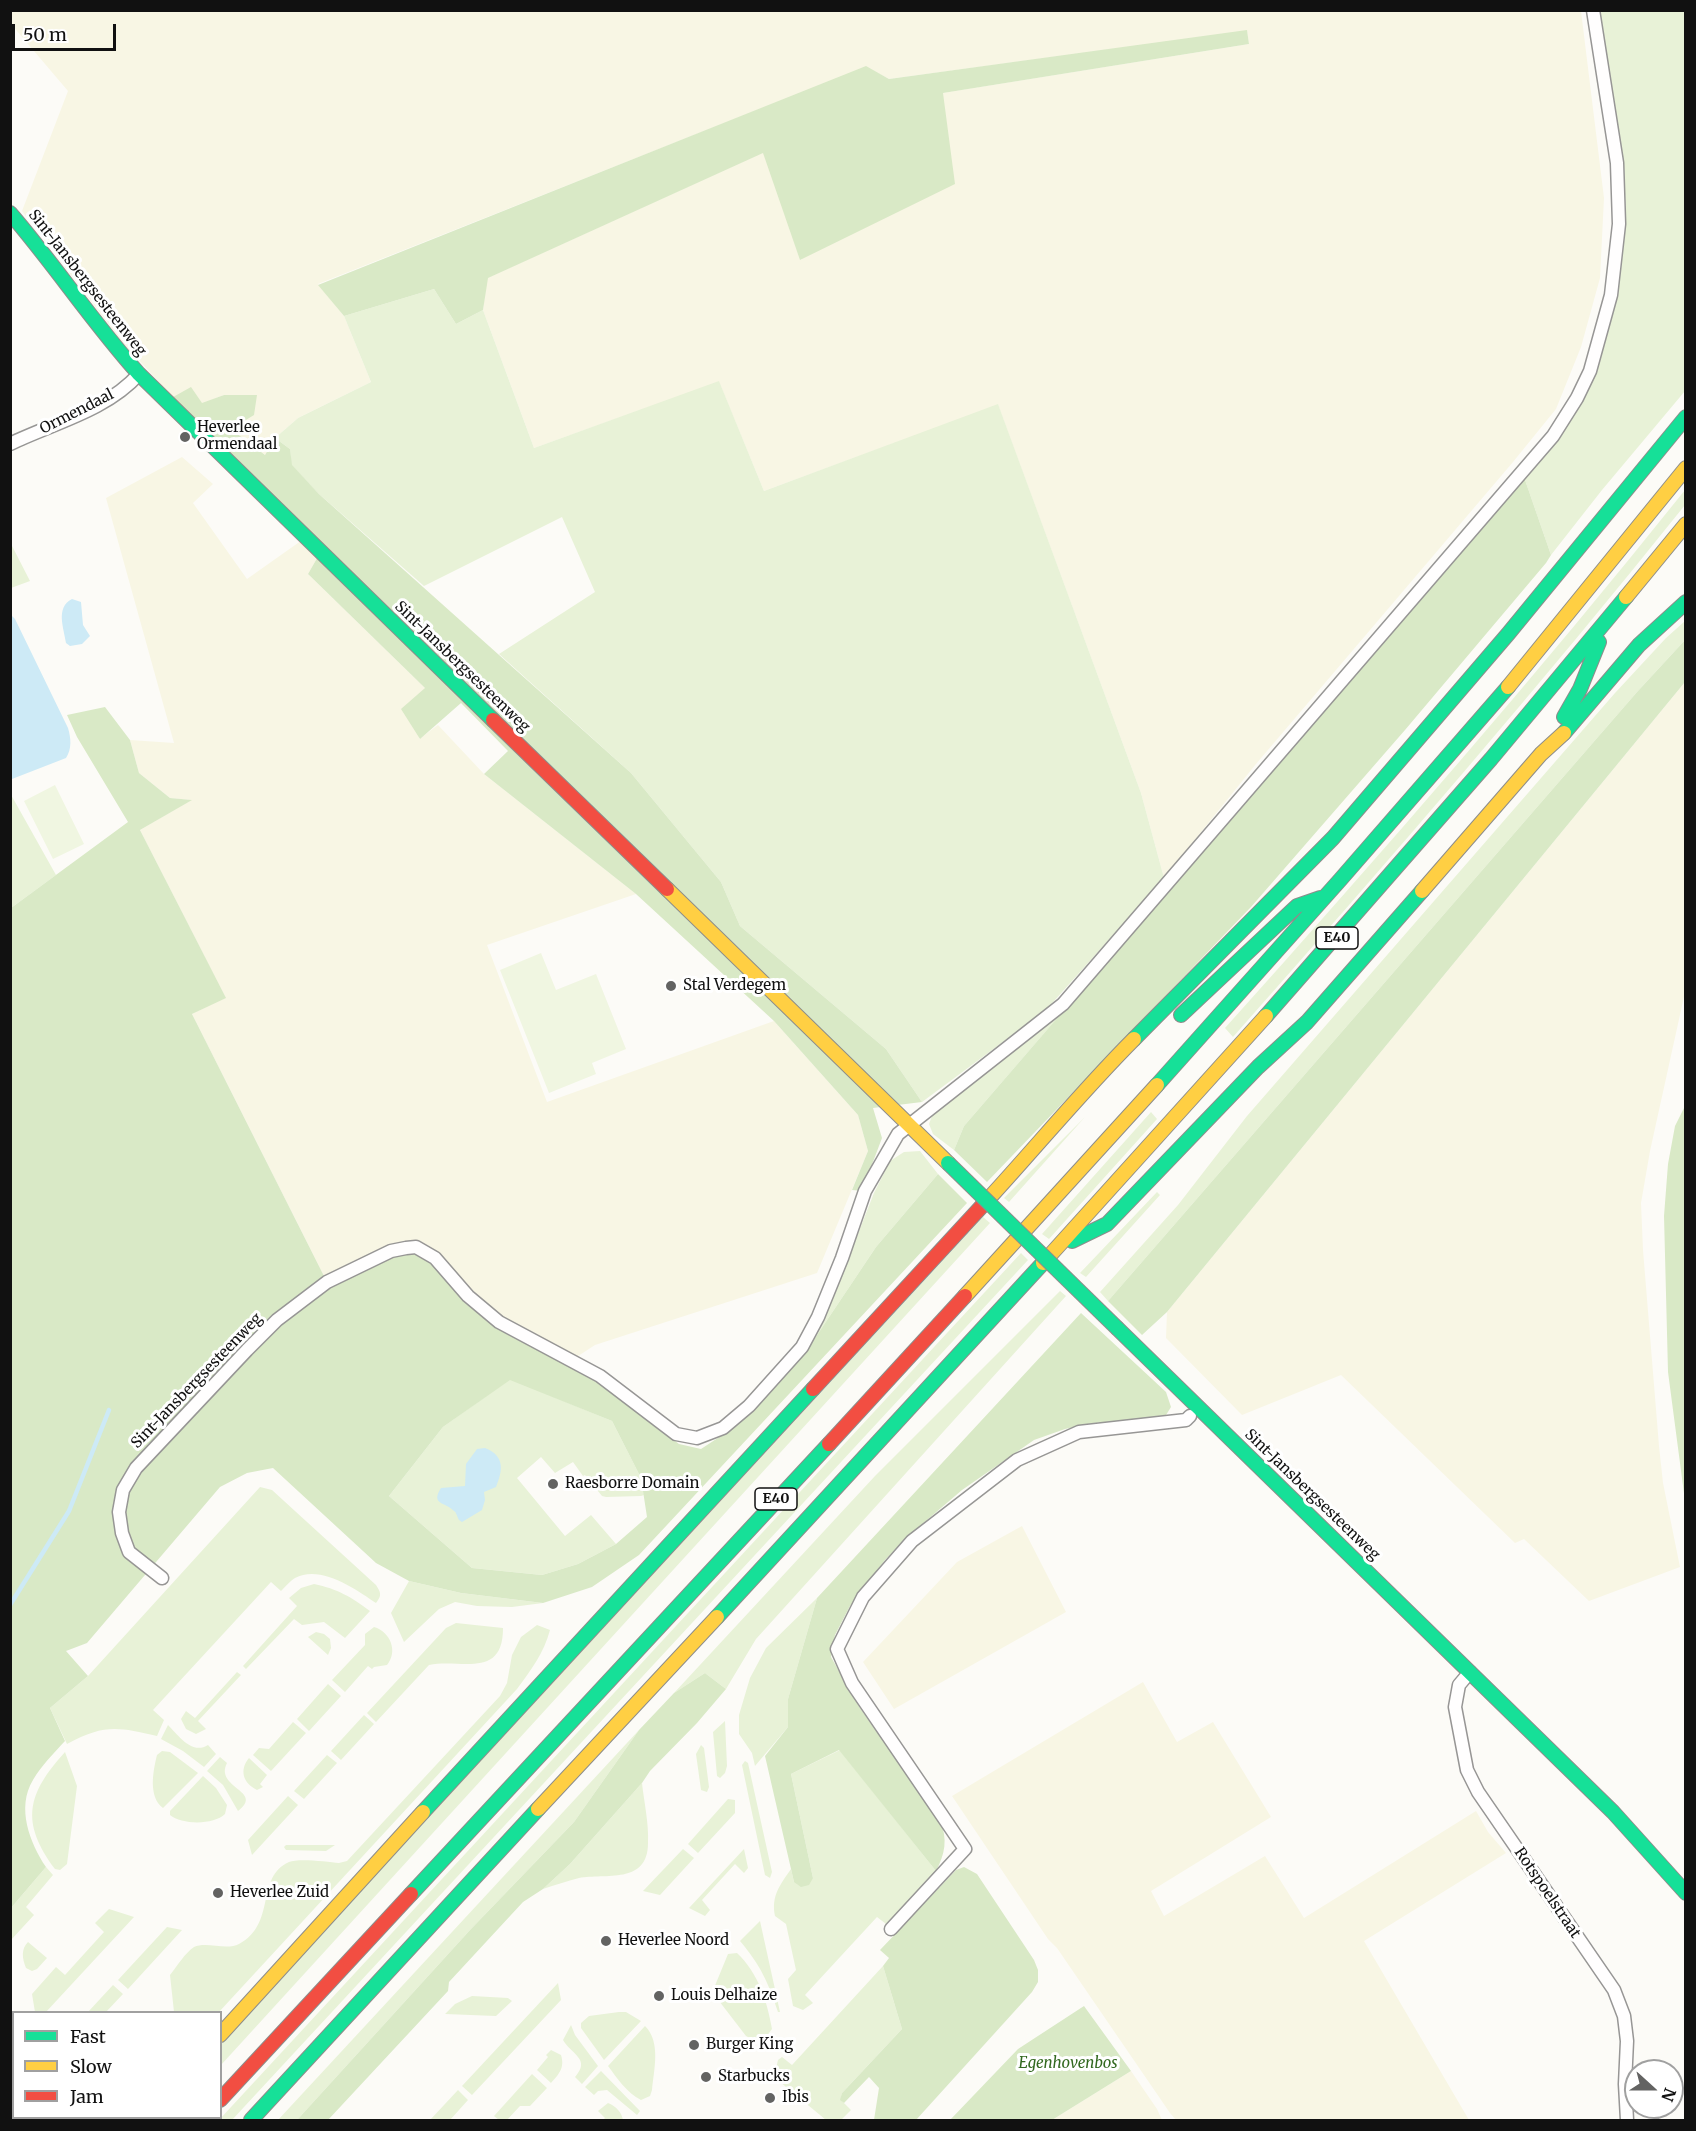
<!DOCTYPE html>
<html>
<head>
<meta charset="utf-8">
<style>
  body { margin:0 }
  #map { position:relative; width:1696px; height:2131px; overflow:hidden; background:#fcfbf7; font-family:Merriweather,serif }
  canvas { display:block }
  .frame { position:absolute; inset:0; border:12px solid #111; pointer-events:none }
  .legend { position:absolute; left:12px; top:2011px; width:210px; height:108px; box-sizing:border-box; background:#fff; border:2px solid #a0a0a0; margin:0; padding:8px 10px; list-style:none; font-size:18px; color:#111 }
  .legend li { display:flex; align-items:center; gap:12px; height:30px }
  .legend b { width:30px; border:2px solid #a0a0a0 }
  .north { position:absolute; left:1624px; top:2059px; width:60px; height:60px; box-sizing:border-box; background:#fff; border:2px solid #a0a0a0; border-radius:50%; rotate:111deg; font-size:16px; font-weight:700; line-height:24px; text-align:center; color:#111 }
  .north::after { content:''; display:block; margin:auto; width:21px; height:27px; background:#636362; clip-path:polygon(50% 0,100% 100%,50% 72%,0 100%) }
  .scale { position:absolute; left:12px; top:24px; width:104px; height:27px; box-sizing:border-box; border:3px solid #111; border-top:0; padding-left:8px; font-size:18px; line-height:21px; white-space:nowrap; color:#111; -webkit-text-stroke:4px #fff; paint-order:stroke }
</style>
</head>
<body>
<div id="map">
<canvas width="1696" height="2131"></canvas>
<div class="frame"></div>
<ul class="legend">
<li><b style="height:8px;background:#16e098"></b>Fast</li>
<li><b style="height:8px;background:#ffcf43"></b>Slow</li>
<li><b style="height:8px;background:#f24e42"></b>Jam</li>
</ul>
<div class="north">N</div>
<div class="scale">50 m</div>
</div>
<script>
const context = document.querySelector('canvas').getContext('2d');
context.lineJoin = 'round';
function fill(path, color) { context.fillStyle = color; context.fill(path, 'evenodd'); }
function strokePath(path, color, width, dash) { context.strokeStyle = color; context.lineWidth = width; context.lineCap = dash ? 'butt' : 'round'; context.setLineDash(dash || []); context.stroke(path); }
function label(font, color, halo, rows, align = 'center') {
  context.font = font + ' Merriweather,serif'; context.lineWidth = 6; context.setLineDash([]); context.textBaseline = 'middle'; context.strokeStyle = halo; context.fillStyle = color; for (const [text, x, y, turn = 0] of rows) {
    context.save(); context.translate(x, y); context.rotate((+turn || 0) * Math.PI / 180); context.textAlign = isNaN(turn) ? turn : align; if (halo) context.strokeText(text, 0, 0); context.fillText(text, 0, 0); context.restore();
  }
}
const farmland = new Path2D(`
  M10,11H1581L1604,198L1600,278L1581,347L1556,409L1513,462L1256,764L1164,878L1141,793L998,405L764,491L719,382L534,448L483,310L487,278L764,152L801,260L942,93L1249,44L1247,31L889,79L866,67L318,284L344,316L371,382L298,418L275,438L265,455L231,429L224,395L202,404L173,397L123,343L22,211L68,91L11,24Z
  M182,457L213,484L193,503L247,579L305,538L320,553L308,574L425,688L419,739L438,725L484,774L636,894L487,945L547,1102L774,1021L858,1115L868,1151L817,1273L595,1345L572,1360L499,1322L416,1247L327,1282L192,1014L225,997L140,830L191,800L170,798L139,773L130,740L174,743L106,498Z
  M1685,682V992L1650,1151L1641,1203L1643,1250L1659,1446L1663,1483L1680,1567L1589,1601L1524,1539L1515,1543L1341,1375L1242,1415L1166,1338L1167,1312Z
  M1022,1526L1066,1612L894,1709L863,1662L957,1562Z
  M1143,1682L1177,1742L1213,1722L1271,1817L1151,1891L1164,1916L1265,1856L1304,1918L1476,1811L1488,1832L1506,1853L1364,1941L1469,2120H1176L1170,2113L1057,1948L1048,1939L952,1796Z
  M1131,2071L1157,2109L1162,2120H1052Z`);
const green = new Path2D(`
  M1600,11H1685V391L1602,490L1551,555L1524,477L1580,404L1595,369L1616,298L1626,220L1624,165Z
  M434,289L456,324L483,310L534,448L719,381L764,491L998,404L1141,793L1164,878L1046,1010L922,1102L886,1049L740,926L721,882L631,773L499,654L595,592L562,517L424,586L319,494L291,465L290,449L275,438L298,418L371,382L344,316Z
  M1685,490V505C1540,686 1388,862 1233,1037L1225,1028C1383,852 1538,674 1685,490Z
  M10,542L30,581L11,588H10Z
  M1685,621V640L1637,692L1108,1301L1100,1292L1178,1205L1247,1116L1615,693L1666,638Z
  M10,793L56,875L11,908H10Z
  M1066,1008L964,1126L954,1150L933,1134L929,1124L932,1116Z
  M1151,1112L1157,1119L1049,1239L1042,1234Z
  M1085,1117L1009,1202L1004,1198Z
  M920,1151L938,1174L876,1247L807,1350L837,1287L874,1193L890,1161L904,1152Z
  M1157,1192L1160,1195L1086,1277L1080,1273Z
  M983,1217L990,1223L221,2065L220,2043Z
  M1021,1253L1028,1260L232,2120H219Z
  M1060,1291L1066,1296L756,1639L726,1689L705,1673L674,1693L875,1476Z
  M510,1379L612,1421L641,1478L644,1495L641,1496L606,1497L602,1496L585,1475L583,1476L573,1462L555,1473L541,1457L517,1478L565,1536L591,1515L616,1544L578,1564L542,1575L472,1568L389,1496L443,1427Z
  M260,1487L272,1490L376,1585C381,1593 382,1595 376,1603C356,1589 320,1564 295,1578C290,1581 285,1587 281,1591L271,1582L153,1710L164,1720L157,1736C118,1727 104,1724 67,1744L50,1708L88,1676Z
  M409,1581L461,1593L543,1603L512,1607L477,1606L455,1602L439,1609L404,1642L391,1613Z
  M314,1584C338,1589 351,1597 370,1611L345,1638L324,1622L302,1625L294,1619L246,1669L243,1666L297,1606L289,1598L301,1588Z
  M817,1598L788,1699V1727L755,1766L752,1753L739,1734V1715L750,1678L766,1648Z
  M456,1623L503,1628C503,1680 460,1658 429,1665L376,1722L367,1713L446,1628Z
  M537,1625L550,1630C544,1653 531,1670 517,1689L219,2012H174L170,1975C177,1966 185,1953 194,1947C207,1941 226,1951 239,1944C277,1924 255,1877 289,1862C299,1858 328,1862 339,1863L347,1861L500,1696L507,1683L512,1655L521,1637Z
  M374,1627C391,1632 398,1652 387,1665L374,1667L372,1669L368,1666L345,1692L332,1680L365,1645V1634Z
  M316,1632L324,1634L330,1639L331,1648L328,1655L308,1637Z
  M237,1672L241,1675L198,1721L206,1729L196,1734L186,1729L181,1719L186,1711L195,1718Z
  M328,1684L341,1696L309,1731L297,1719Z
  M364,1715L374,1724L341,1760L331,1751Z
  M725,1721L727,1766L725,1773L720,1778L717,1776L713,1732Z
  M293,1722L306,1733L271,1771L253,1755L259,1748L269,1749Z
  M168,1725C179,1736 192,1755 208,1745L216,1754L204,1767L183,1751L161,1739Z
  M639,1730L574,1822L470,1930L297,2120H278Z
  M701,1745L704,1748L709,1787L707,1792L701,1790L696,1754Z
  M840,1750L936,1871L886,1924L877,1917L805,1995L813,2003L803,2010L793,2006L788,1979L796,1970L786,1924L775,1916C771,1896 780,1885 791,1869L794,1882L813,1878L791,1774Z
  M162,1751L170,1752L198,1773L163,1808C148,1797 153,1771 157,1755Z
  M65,1752L77,1786L67,1864L60,1870L55,1869C20,1822 27,1794 65,1752Z
  M327,1755L337,1763L304,1799L294,1791Z
  M220,1757L227,1763C214,1788 265,1791 238,1811L223,1785L207,1771Z
  M249,1758L267,1775L260,1784L263,1787L257,1790C243,1783 239,1770 249,1758Z
  M745,1761L748,1763L772,1872L770,1878L765,1875L742,1765Z
  M203,1776L216,1788L227,1805L225,1814C214,1825 182,1825 170,1815V1811Z
  M642,1783C644,1802 649,1823 648,1843C648,1885 605,1873 579,1878C567,1881 555,1885 543,1889L570,1864Z
  M288,1796L298,1805L252,1855L248,1840Z
  M728,1799L735,1800V1813L698,1853L688,1844Z
  M286,1845H335L326,1851L286,1850L284,1847Z
  M683,1849L694,1858L660,1895L643,1891Z
  M744,1849L748,1868L744,1873L735,1864L702,1900L710,1910L705,1916L689,1908Z
  M46,1867L53,1875L26,1907L34,1915L11,1940V1908Z
  M109,1909L134,1917L46,2012H35L32,1994L56,1967L65,1975L104,1932L95,1923Z
  M760,1921L780,2012H778C768,1982 761,1966 740,1941Z
  M167,1927L182,1930L128,1989L118,1980Z
  M28,1942L47,1958L37,1969L32,1971L26,1968C22,1958 21,1949 28,1942Z
  M737,1953C758,1973 767,2000 772,2029L766,2037L756,2041L746,2036L716,1997L714,1988L728,1954Z
  M883,1966L902,2029L842,2093L841,2100L851,2110L841,2120H826L774,2077L778,2060L782,2057L792,2065Z
  M558,1983L561,2000L472,2095L462,2086Z
  M113,1985L123,1994L106,2012H88Z
  M472,1996L508,1998L512,2001L496,2016L445,2014L455,2004Z
  M619,2012H626L641,2021L604,2060L581,2028V2023L589,2016Z
  M571,2025L575,2035L598,2066L582,2084L575,2077C591,2059 572,2055 563,2040Z
  M645,2026C661,2042 654,2069 652,2090L650,2096L641,2100C627,2093 617,2078 608,2066Z
  M551,2050L561,2055C565,2068 559,2074 551,2083L537,2070L548,2057L546,2055Z
  M601,2071L640,2111L637,2115L607,2090L598,2091L594,2095L585,2087Z
  M532,2074L547,2088L530,2106H520L507,2120H499L494,2116Z
  M458,2090L468,2100L450,2120H430Z
  M608,2103C616,2106 622,2113 623,2120H603L605,2118L598,2111Z`);
const forest = new Path2D(`
  M1247,30L1249,44L943,93L955,184L800,260L763,153L488,278L483,310L456,324L434,289L344,316L318,285L866,66L889,79Z
  M191,387L202,403L224,395H257L254,415L231,429L265,455L275,438L290,449L292,465L319,494L631,773L721,882L740,926L886,1049L922,1102L873,1108L882,1138L862,1191L852,1190L868,1151L858,1115L774,1021L636,894L484,774L508,751L461,703L420,739L401,709L425,688L308,574L320,553L166,401Z
  M1524,477L1551,555L1546,563L1405,730L1251,907L987,1182L954,1150L964,1126Z
  M1685,640V682L1167,1312L1142,1335L1108,1301L1637,692Z
  M105,707L130,740L139,773L170,798L192,800L140,830L226,998L192,1014L327,1282L328,1289L402,1253H412L431,1263L464,1302L495,1327L604,1386L679,1444L701,1449L733,1428L807,1350L876,1247L938,1174L967,1203L639,1555L592,1587L543,1603L461,1593L409,1581L376,1563L273,1468L247,1473L220,1487L87,1643L66,1651L88,1676L50,1708L65,1741C54,1753 41,1766 33,1780C16,1808 30,1843 46,1867L11,1908V908L128,822L77,737L67,715ZM510,1380L612,1421L641,1478L647,1517L616,1544L578,1564L542,1575L472,1568L389,1496L443,1427Z
  M1685,1106V1501L1668,1372L1664,1216L1668,1164L1675,1126Z
  M1081,1313L1166,1392L1171,1407L1166,1415L1153,1420L1093,1423L1065,1429L1034,1440L962,1490L906,1538L885,1560L850,1606L835,1635L831,1657L860,1708L940,1821C948,1839 945,1854 936,1871L839,1750L791,1774L813,1878L809,1885L801,1887L794,1882L765,1756L788,1727V1699L817,1598Z
  M705,1673L726,1689L697,1723L650,1771L642,1783L570,1864L543,1889L523,1902L449,1982L448,1991L328,2120H297L470,1930L574,1822L639,1730L674,1693Z
  M964,1867L977,1874L1034,1960L1038,1970V1982L1032,1992L916,2120H874L879,2088L869,2077L844,2103L840,2100L842,2093L902,2029L883,1966L889,1958L880,1950L956,1870Z
  M1084,2006L1131,2071L1052,2120H950L1018,2049Z`);
const pitch = new Path2D(`
  M55,785L84,844L53,859L24,801Z
  M541,953L556,990L596,974L626,1049L592,1063L596,1074L549,1093L500,970Z`);
const water = new Path2D(`
  M72,599L81,602L83,625L90,636L82,644L70,646L66,643C64,628 55,608 72,599Z
  M11,615L15,619L68,728C71,738 72,749 66,758L12,779Z
  M485,1448C505,1456 503,1470 496,1487L484,1492L485,1500L482,1510L462,1522L459,1520C457,1517 457,1513 454,1511C446,1502 430,1505 441,1488L465,1486L466,1464L477,1449Z`);
const stream = new Path2D(`
  M10,1605L69,1511L109,1410`);
const street = new Path2D(`
  M10,444C53,423 106,411 139,374
  M162,1578L129,1552L122,1533L119,1512L123,1490L136,1468L247,1350L277,1320L327,1282L391,1251L406,1248L416,1247L435,1258L468,1296L499,1322L600,1376L676,1434L697,1438L723,1428L749,1406L802,1347L818,1317L842,1258L865,1191L898,1134L1063,1004L1553,436L1577,398L1590,371L1611,295L1619,224L1617,163L1593,10
  M1470,1672L1459,1685L1455,1707L1467,1770L1478,1792L1614,1990L1624,2016L1627,2041L1625,2084L1627,2120
  M891,1929L965,1849L852,1683L837,1649L863,1597L912,1541L1017,1460L1079,1432L1186,1420L1190,1416`);
const fast = new Path2D(`
  M10,213C55,265 93,323 139,374L493,720
  M1564,717L1580,689L1599,642
  M1564,733L1639,645L1686,602
  M1181,1015L1297,906L1320,898
  M1266,1016L1491,759L1626,597
  M1134,1039L1333,838L1508,634L1686,417
  M1157,1085L1340,880L1508,687
  M1072,1241L1107,1224L1258,1067L1307,1022L1422,891
  M1118,1329L1613,1812L1686,1893
  M717,1617L1043,1263
  M423,1812L813,1389
  M411,1894L829,1444
  M251,2120L538,1809`);
const slow = new Path2D(`
  M1626,597L1686,524
  M1508,687L1686,468
  M667,889L948,1163
  M1422,891L1541,754L1564,733
  M982,1206C1033,1151 1081,1092 1134,1039
  M1043,1263L1266,1016
  M965,1296L1157,1085
  M538,1809L717,1617
  M220,2035L423,1812
  M142,2120L145,2118
  M202,2120L204,2118`);
const jam = new Path2D(`
  M493,720L667,889
  M813,1389L982,1206
  M829,1444L965,1296
  M220,2100L411,1894`);
const fastBridge = new Path2D(`
  M948,1163L1118,1329`);
const markers = [
  [185,437,6,"#636362"],
  [671,986,6,"#636362"],
  [553,1484,6,"#636362"],
  [218,1893,6,"#636362"],
  [606,1941,6,"#636362"],
  [659,1996,6,"#636362"],
  [694,2045,6,"#636362"],
  [706,2077,6,"#636362"],
  [770,2098,6,"#636362"]
];
const shields = [
  [1337,938,42],
  [776,1499,42]
];
const shieldNames = [
  ["E40",1337,938],
  ["E40",776,1499]
];
const streetNames = [
  ["Sint-Jansbergsesteenweg",87,283,52],
  ["Ormendaal",77,412,-27],
  ["Sint-Jansbergsesteenweg",462,667,44],
  ["Sint-Jansbergsesteenweg",197,1381,-46],
  ["Sint-Jansbergsesteenweg",1312,1495,44],
  ["Rotspoelstraat",1547,1893,56]
];
const poiNames = [
  ["Heverlee",197,428],
  ["Ormendaal",197,445],
  ["Stal Verdegem",683,986],
  ["Raesborre Domain",565,1484],
  ["Heverlee Zuid",230,1893],
  ["Heverlee Noord",618,1941],
  ["Louis Delhaize",671,1996],
  ["Burger King",706,2045],
  ["Starbucks",718,2077],
  ["Ibis",782,2098]
];
const parkNames = [
  ["Egenhovenbos",1068,2064]
];
fill(farmland, '#f8f6e4');
fill(green, '#e8f2d7');
fill(forest, '#d9e9c6');
fill(pitch, '#f0f6e1');
fill(water, '#cdeaf6');
strokePath(stream, '#cdeaf6', 4.5);
strokePath(street, '#979695', 15);
strokePath(fast, '#8d8d8b', 16);
strokePath(slow, '#8d8d8b', 16);
strokePath(jam, '#8d8d8b', 16);
strokePath(street, '#fffefe', 12);
strokePath(fast, '#16e098', 14);
strokePath(slow, '#ffcf43', 14);
strokePath(jam, '#f24e42', 14);
strokePath(fastBridge, '#8d8d8b', 16, []);
strokePath(fastBridge, '#16e098', 14);
for (const [x, y, r, color] of markers) { const dot = new Path2D(); dot.arc(x, y, r, 0, 2 * Math.PI); context.fillStyle = color; context.fill(dot); strokePath(dot, '#fff', 2); }
for (const [x, y, w] of shields) { const box = new Path2D(); box.roundRect(x - w / 2, y - 11, w, 22, 4.5); context.fillStyle = '#fff'; context.fill(box); strokePath(box, '#111', 1.5); }
label('bold 14px', '#111', null, shieldNames);
label('15px', '#111', '#fff', streetNames);
label('15px', '#111', '#fff', poiNames, 'left');
label('italic 15px', '#336920', '#fff', parkNames);
</script>
</body>
</html>
